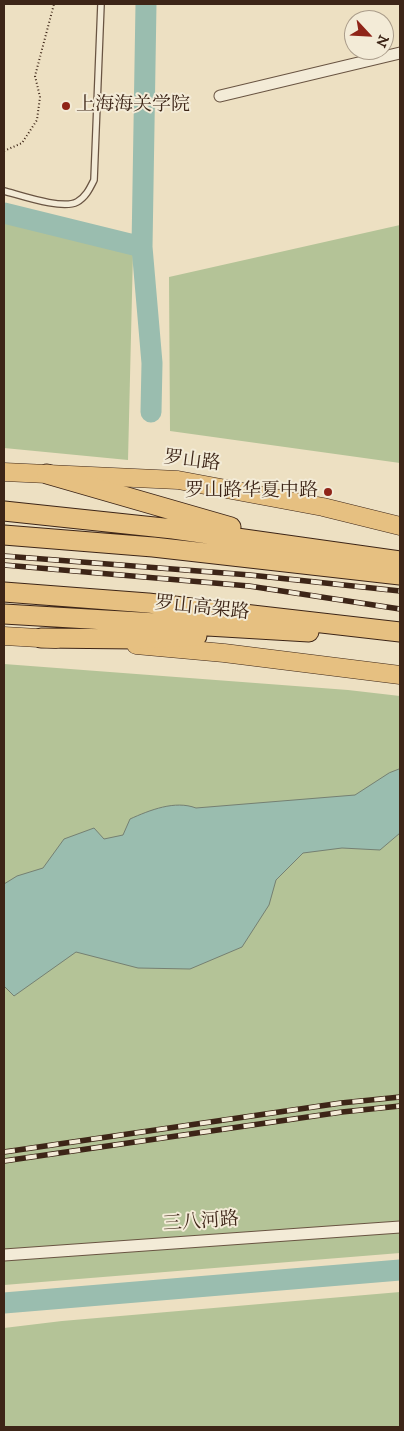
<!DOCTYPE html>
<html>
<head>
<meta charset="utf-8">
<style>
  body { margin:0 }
  #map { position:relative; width:404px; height:1431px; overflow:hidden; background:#ede0c2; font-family:"IM FELL DW Pica",serif }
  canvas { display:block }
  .frame { position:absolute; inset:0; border:5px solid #3d2517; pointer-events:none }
  .north { position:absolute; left:344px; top:10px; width:50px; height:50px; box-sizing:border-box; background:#f3ebd7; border:1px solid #aa9c8a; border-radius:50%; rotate:115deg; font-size:14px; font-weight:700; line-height:20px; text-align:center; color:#3d2517 }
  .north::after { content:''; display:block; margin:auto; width:18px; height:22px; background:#8f2418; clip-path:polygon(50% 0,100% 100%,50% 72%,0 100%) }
</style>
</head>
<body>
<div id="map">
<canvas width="404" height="1431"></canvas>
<div class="frame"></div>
<div class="north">N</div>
</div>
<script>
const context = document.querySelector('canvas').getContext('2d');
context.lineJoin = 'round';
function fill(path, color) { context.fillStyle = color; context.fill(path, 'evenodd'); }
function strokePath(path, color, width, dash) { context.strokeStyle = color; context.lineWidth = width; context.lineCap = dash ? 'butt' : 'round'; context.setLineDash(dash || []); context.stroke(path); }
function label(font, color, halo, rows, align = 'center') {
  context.font = font + ' "IM FELL DW Pica","Noto Serif SC",serif'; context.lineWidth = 4; context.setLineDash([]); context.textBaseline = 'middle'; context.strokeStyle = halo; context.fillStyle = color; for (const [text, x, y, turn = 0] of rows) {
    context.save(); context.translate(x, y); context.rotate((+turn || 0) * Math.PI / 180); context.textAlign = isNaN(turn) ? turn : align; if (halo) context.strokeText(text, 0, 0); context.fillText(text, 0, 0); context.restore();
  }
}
const green = new Path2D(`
  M4,223L133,253L128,460L4,448Z
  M400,225V463L170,431L169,277Z
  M4,664L348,690L400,696V1253L4,1285Z
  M400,1292V1427H4V1328L62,1321Z`);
const water = new Path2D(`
  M400,769V833L380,850L342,848L303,853L276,880L269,905L242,947L190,969L138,968L76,952L14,996L4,986V884L17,876L43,868L64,839L94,828L104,839L123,835L130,819C150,810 175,800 196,808L355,795L389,773Z`);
const river = new Path2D(`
  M146,4L142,247L152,363L151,412
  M4,213L142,247
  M4,1303L400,1270`);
const path = new Path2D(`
  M4,151L22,143L37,120L40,97L35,76L54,4`);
const service = new Path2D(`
  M4,191C20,195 62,210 77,202C86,197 90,188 94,180L101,4`);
const minor = new Path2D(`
  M220,96L400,53
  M4,1255L400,1227`);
const primary = new Path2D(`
  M4,472L178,480L323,507L400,526
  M4,636L56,639
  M136,645L224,653L400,675`);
const trunk = new Path2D(`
  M47,474L231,527
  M4,511L173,529L400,561
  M4,535L153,547L400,575
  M4,592L148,603L400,632
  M4,614L309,632
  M41,638L136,639L197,636`);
const rail = new Path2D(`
  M4,556L250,575L400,591
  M4,565L249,586L400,609
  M4,1152L341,1103L400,1097
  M4,1161L342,1112L400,1106`);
const markers = [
  [66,106,5,"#8f2418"],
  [328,492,5,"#8f2418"]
];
const poiNames = [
  ["上海海关学院",76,106],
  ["罗山路华夏中路",318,492,"right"]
];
const streetNames = [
  ["罗山路",192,462,7],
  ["罗山高架路",202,609,6],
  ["三八河路",201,1223,-4]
];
fill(green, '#b4c397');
fill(water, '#9abdaf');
strokePath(water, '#758072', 1);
strokePath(river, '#9abdaf', 21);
strokePath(service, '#695442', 8);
strokePath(minor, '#695442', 13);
strokePath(primary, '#3d2517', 19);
strokePath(trunk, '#3d2517', 21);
strokePath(path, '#3d2517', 2, [1, 2.5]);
strokePath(service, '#f3ebd7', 5.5);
strokePath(minor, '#f3ebd7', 11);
strokePath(primary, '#e6c081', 18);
strokePath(trunk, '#e6c081', 19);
strokePath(rail, '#3d2517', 5.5);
strokePath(rail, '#f3ebd7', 4, [11]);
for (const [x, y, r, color] of markers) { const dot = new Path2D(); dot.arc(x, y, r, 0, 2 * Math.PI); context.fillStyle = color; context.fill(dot); strokePath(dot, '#f3ebd7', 2); }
label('19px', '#3d2517', '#f3ebd7', poiNames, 'left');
label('19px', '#3d2517', '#f3ebd7', streetNames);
</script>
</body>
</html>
